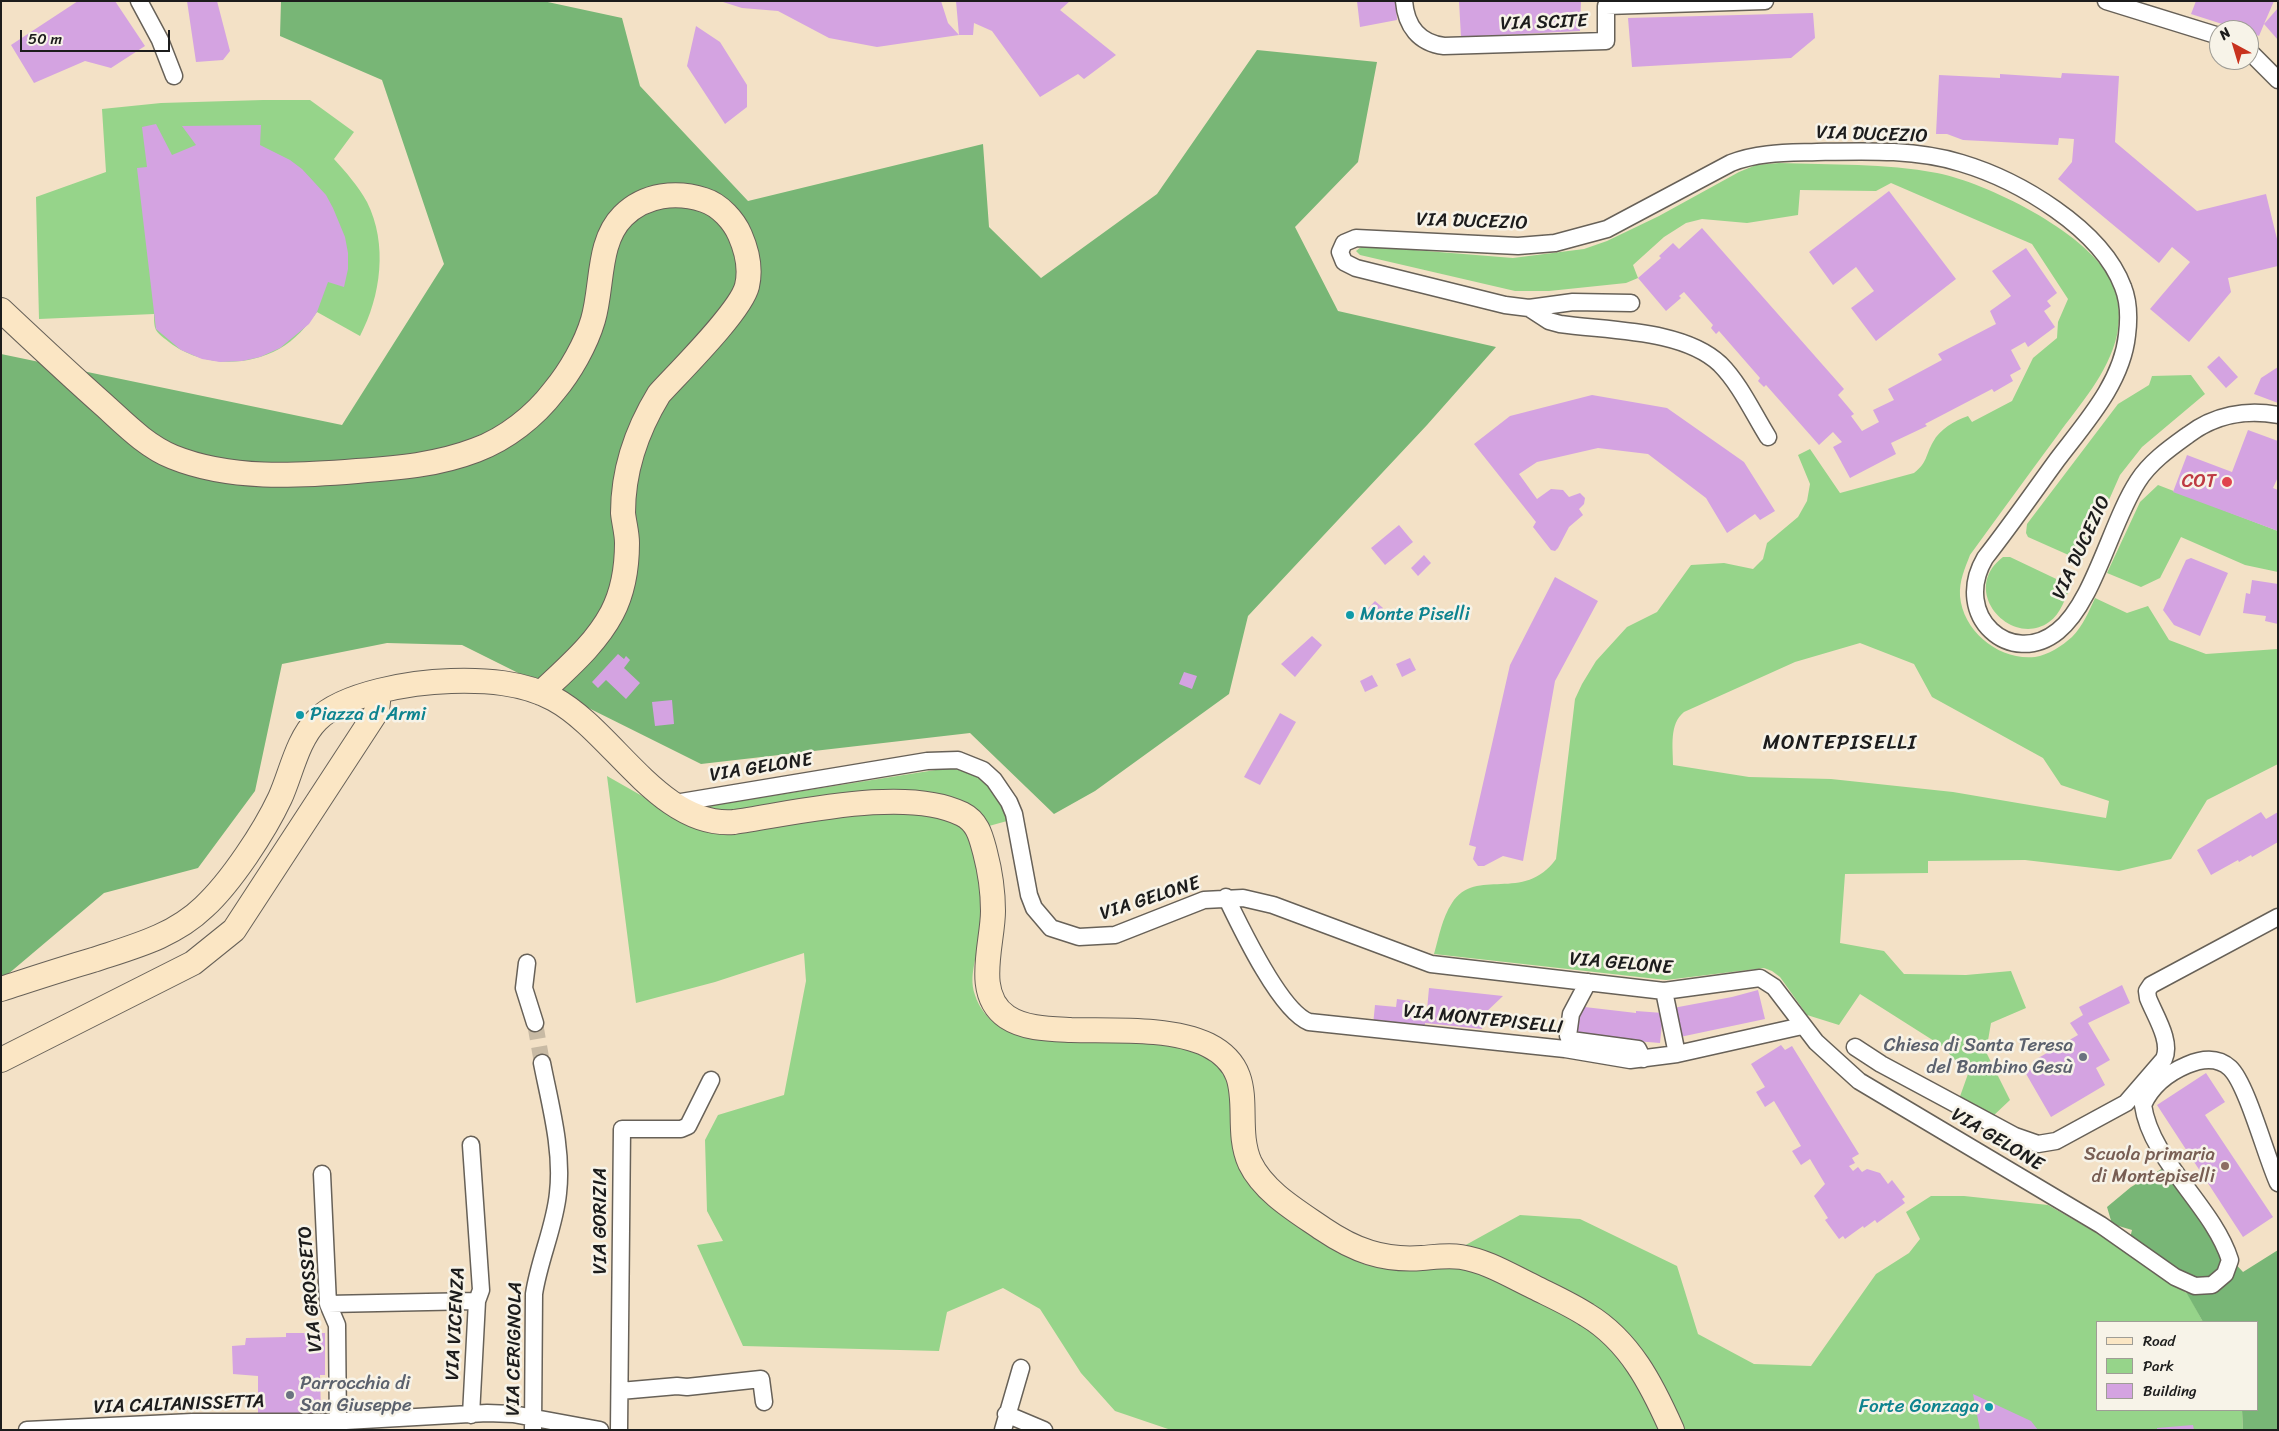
<!DOCTYPE html>
<html>
<head>
<meta charset="utf-8">
<style>
  body { margin:0 }
  #map { position:relative; width:2279px; height:1431px; overflow:hidden; background:#f3e1c6; font-family:Sriracha,sans-serif }
  canvas { display:block }
  .frame { position:absolute; inset:0; border:2px solid #1c1c1c; pointer-events:none }
  .legend { position:absolute; left:2096px; top:1321px; width:162px; height:90px; box-sizing:border-box; background:#f7f3e8; border:1px solid #9f9d96; margin:0; padding:6px 9px; list-style:none; font-size:15px; color:#1c1c1c }
  .legend li { display:flex; align-items:center; gap:10px; height:25px }
  .legend b { width:25px; border:1px solid #9f9d96 }
  .north { position:absolute; left:2209px; top:20px; width:50px; height:50px; box-sizing:border-box; background:#f7f3e8; border:1px solid #9f9d96; border-radius:50%; rotate:321deg; font-size:14px; font-weight:700; line-height:20px; text-align:center; color:#1c1c1c }
  .north::after { content:''; display:block; margin:auto; width:18px; height:22px; background:#c8321e; clip-path:polygon(50% 0,100% 100%,50% 72%,0 100%) }
  .scale { position:absolute; left:20px; top:30px; width:150px; height:22px; box-sizing:border-box; border:2px solid #1c1c1c; border-top:0; padding-left:6px; font-size:15px; line-height:18px; white-space:nowrap; color:#1c1c1c; -webkit-text-stroke:4px #f7f3e8; paint-order:stroke }
</style>
</head>
<body>
<div id="map">
<canvas width="2279" height="1431"></canvas>
<div class="frame"></div>
<ul class="legend">
<li><b style="height:6px;background:#fbe6c4"></b>Road</li>
<li><b style="height:14px;background:#96d48a"></b>Park</li>
<li><b style="height:14px;background:#d4a3e1"></b>Building</li>
</ul>
<div class="north">N</div>
<div class="scale">50 m</div>
</div>
<script>
const context = document.querySelector('canvas').getContext('2d');
context.lineJoin = 'round';
function fill(path, color) { context.fillStyle = color; context.fill(path, 'evenodd'); }
function strokePath(path, color, width, dash) { context.strokeStyle = color; context.lineWidth = width; context.lineCap = dash ? 'butt' : 'round'; context.setLineDash(dash || []); context.stroke(path); }
function label(font, color, halo, rows, align = 'center') {
  context.font = font + ' Sriracha,sans-serif'; context.lineWidth = 5; context.setLineDash([]); context.textBaseline = 'middle'; context.strokeStyle = halo; context.fillStyle = color; for (const [text, x, y, turn = 0] of rows) {
    context.save(); context.translate(x, y); context.rotate((+turn || 0) * Math.PI / 180); context.textAlign = isNaN(turn) ? turn : align; if (halo) context.strokeText(text, 0, 0); context.fillText(text, 0, 0); context.restore();
  }
}
const green = new Path2D(`
  M263,100H310L354,132L334,159C346,172 358,186 367,202C388,244 381,296 360,336L317,312C307,326 295,340 279,349C246,367 204,366 173,345C168,341 159,335 156,330C154,326 154,319 154,314L39,319L36,197L106,172L102,109L161,103Z
  M1779,163C1831,165 1885,163 1937,173C1987,183 2084,231 2109,277C2119,295 2121,316 2117,335C2108,374 2080,404 2057,436C2028,475 1999,515 1970,555C1965,568 1959,581 1960,596C1963,632 2000,661 2035,657C2048,655 2062,646 2072,637C2083,626 2089,611 2095,598L2127,613L2148,606L2169,640L2206,654L2278,649V764L2207,800L2171,859L2119,871L2025,860L1928,861V873L1845,874L1840,943L1884,951L1904,974L1966,975L2011,971L2026,1008L1991,1023L1986,1052L2010,1100L1992,1117L1958,1102L1968,1074L1942,1046L1860,994L1839,1025L1807,1015L1780,977L1772,971L1764,968L1666,980L1434,954C1439,937 1442,918 1452,903C1476,866 1524,904 1556,859L1575,699L1582,684L1596,661L1627,627L1657,612L1691,565L1724,563L1753,569L1763,559L1767,543L1798,517L1807,501L1810,484L1798,455L1810,449L1840,493L1914,473C1928,462 1925,456 1933,442C1940,429 1954,421 1968,416L1972,422L2012,401L2033,358L2057,338L2058,322L2068,299L2032,244L1891,183L1876,191L1800,190L1798,215L1747,223L1702,219L1686,223L1664,237L1633,265L1638,278L1626,283L1549,291H1515L1360,255L1356,251L1361,247L1389,248L1513,258L1584,249L1607,241L1659,216L1739,172L1756,165ZM1860,643L1914,664L1932,697L2043,758L2061,785L2109,801L2106,818L1953,792L1831,779L1749,777L1673,765C1673,747 1669,724 1684,712L1795,662Z
  M2191,375L2205,394L2142,447L2120,475L2082,561L2028,537L2026,533L2027,524L2118,404L2149,385L2152,376Z
  M2158,485L2278,531V572L2245,565L2181,537L2160,578L2141,587L2107,573L2140,502Z
  M2003,557H2010L2071,586C2065,598 2061,614 2049,622C2012,649 1958,591 2003,557Z
  M948,768C983,773 998,788 1007,821L989,826L982,815L973,808L714,810L701,807Z
  M607,776L679,817L911,809L967,825C972,843 980,864 982,883C983,897 982,911 981,925C981,948 967,973 975,995C1001,1075 1151,1017 1209,1059C1242,1082 1226,1122 1234,1154C1238,1172 1249,1185 1262,1198L1346,1256L1366,1265L1414,1268L1453,1252L1520,1215L1580,1219L1677,1266L1698,1334L1754,1364L1811,1366L1876,1274L1909,1253L1920,1239L1906,1212L1931,1196H1964L2048,1205L2095,1232L2188,1294L2203,1322H2098V1410H2242L2243,1430H1171L1115,1411L1081,1373L1040,1309L1003,1288L947,1312L939,1351L743,1346L697,1245L723,1241L707,1211L705,1140L718,1115L784,1095L806,981L804,953L715,982L636,1003Z`);
const forest = new Path2D(`
  M281,1H543L622,18L640,86L748,201L983,144L989,227L1041,278L1157,194L1257,50L1377,62L1358,162L1295,227L1338,311L1496,347L1427,425L1248,616L1229,694L1095,791L1054,814L970,733L701,764L462,645L387,643L282,664L255,791L198,868L104,893L1,980V354L342,425L444,264L382,80L280,36Z
  M2165,1167L2218,1245L2243,1272L2278,1250V1430H2243L2242,1410H2258V1322H2203L2172,1267L2129,1242L2132,1230L2112,1224L2107,1207L2131,1187Z`);
const building = new Path2D(`
  M78,1H115L145,46L111,68L85,61L34,83L11,45Z
  M187,1H217L230,51L223,60L196,62Z
  M941,1L948,23L959,35L877,47L829,38L778,11L742,8L723,2Z
  M956,1H1070L1060,10L1116,55L1084,79L1078,74L1040,97L992,31L974,23L973,35H959Z
  M1357,1H1396L1397,20L1360,27Z
  M1459,1H1581L1580,31L1461,37Z
  M2196,1H2274L2264,24L2278,8V40L2264,24L2259,36L2249,32V30H2241L2191,14Z
  M1813,13L1815,38L1791,58L1632,67L1628,18Z
  M696,26L720,42L747,85V107L725,124L687,66Z
  M2062,73L2119,76L2115,142L2197,211L2266,194L2278,243V266L2228,278L2231,292L2189,342L2150,309L2190,262L2172,247L2159,263L2058,179L2072,162L2074,139L2059,138L2058,145L1963,140L1947,134H1936L1939,75L2000,78V74L2061,78Z
  M156,124L172,155L196,145L182,126L261,125L260,145L290,160L302,169L326,195L333,208L345,237L348,253V269L344,287L328,282L317,312L309,324L280,348L260,357L242,361L220,362L202,359L181,350L156,329L137,168L147,167L142,127Z
  M1889,191L1956,279L1876,341L1851,308L1874,291L1856,267L1833,285L1809,252Z
  M1702,228L1844,389L1838,395L1854,414L1851,416L1862,431L1879,422L1873,410L1894,400L1888,389L1942,360L1938,354L1996,324L1990,311L2011,296L1992,271L2026,248L2057,293L2047,301L2051,306L2044,311L2055,327L2028,347L2025,342L2011,350L2021,369L2010,375L2013,381L1994,392L1992,389L1925,424L1927,426L1891,443L1896,454L1850,478L1833,447L1842,442L1833,432L1819,445L1766,385L1764,387L1758,381L1760,378L1719,331L1716,334L1711,328L1713,325L1684,292L1679,296L1681,298L1666,311L1638,278L1661,258L1659,256L1673,243L1679,249Z
  M2219,356L2238,377L2226,388L2207,367Z
  M2278,367V403L2254,394L2261,378Z
  M1592,395L1667,408L1744,462L1775,511L1760,520L1755,514L1727,533L1706,498L1648,454L1598,448L1537,462L1519,474L1537,499L1551,489L1563,490L1569,497L1580,493L1585,498L1584,504L1579,509L1583,515L1569,527L1558,548L1555,551L1551,550L1533,527L1536,522L1474,444L1510,416Z
  M2248,430L2278,441V477L2273,488L2278,490V531L2173,492L2187,455L2232,472Z
  M1399,525L1413,542L1385,565L1371,548Z
  M1424,555L1431,563L1418,576L1411,568Z
  M2191,558L2228,573L2200,636L2174,625L2163,610L2186,560Z
  M1555,577L1598,601L1555,681L1523,861L1503,856L1484,866H1478L1473,859L1476,847L1469,845L1510,665Z
  M2252,580L2278,584V624L2265,621L2266,616L2243,613L2246,593L2250,594Z
  M1375,601L1383,608L1371,621L1363,614Z
  M1312,636L1322,645L1295,677L1281,664Z
  M618,654L624,659L626,656L630,660L624,668L640,683L626,699L606,680L598,688L592,682Z
  M1410,658L1416,670L1402,677L1396,664Z
  M1184,672L1197,676L1192,689L1179,684Z
  M1372,675L1378,686L1365,692L1360,681Z
  M672,700L674,724L655,726L652,702Z
  M1280,713L1296,722L1260,785L1244,777Z
  M2261,812L2266,819L2278,812V842L2252,857L2251,855L2239,862L2238,860L2211,875L2197,850Z
  M2122,985L2130,1003L2088,1023L2110,1060L2096,1068L2105,1085L2051,1117L2025,1072L2036,1066L2033,1061L2078,1035L2070,1023L2083,1015L2079,1007Z
  M1429,988L1503,996L1483,1015L1482,1029L1425,1023V1030L1373,1025L1375,1005L1396,1007L1397,999L1410,1001L1409,1009L1427,1010Z
  M1758,990L1765,1019L1680,1037L1673,1008L1732,997Z
  M1576,1006L1636,1013V1011L1663,1013L1660,1043L1574,1036Z
  M1781,1045L1785,1050L1792,1046L1859,1154L1852,1158L1855,1163L1849,1166L1853,1171L1858,1167L1862,1172L1867,1169L1880,1173L1888,1184L1892,1180L1905,1197L1902,1199L1905,1203L1877,1223L1875,1220L1864,1228L1863,1226L1845,1239L1843,1236L1839,1239L1825,1220L1828,1218L1814,1196L1825,1184L1810,1159L1801,1165L1792,1151L1801,1146L1774,1101L1765,1107L1756,1092L1765,1087L1751,1064Z
  M2206,1073L2225,1102L2205,1115L2273,1217L2243,1237L2157,1105Z
  M286,1333H325V1375H320L321,1413L258,1414V1376L233,1374L232,1346L245,1345L246,1338L286,1337Z
  M1973,1394L2031,1421L2038,1430H1980Z
  M2193,1425L2194,1430H2157V1428Z`);
const streetTunnel = new Path2D(`
  M535,1023L542,1063`);
const street = new Path2D(`
  M139,1L160,40L174,76
  M1404,1C1406,26 1419,43 1444,46L1606,41V6L1765,1
  M2106,1L2219,36
  M2249,51L2278,80
  M1631,303L1573,302L1529,308L1505,305L1356,268L1344,262L1340,252L1344,243L1356,238L1518,246L1555,243L1607,229L1731,163C1759,152 1788,153 1817,152C1865,151 1915,149 1961,163C2018,180 2101,228 2123,287C2129,302 2129,319 2127,335C2122,383 2085,423 2057,460C2033,493 2010,526 1985,558C1951,616 2011,669 2058,631C2094,602 2111,522 2138,481C2150,462 2170,448 2188,435C2214,415 2246,409 2278,415
  M1529,308L1549,321L1560,324C1608,331 1683,329 1720,364C1740,384 1753,413 1768,437
  M675,803L927,761L958,760L983,770L994,780L1009,802L1014,814L1029,895L1034,908L1051,928L1079,937L1115,935L1204,900L1243,898L1273,905L1431,964L1664,991L1760,978L1774,987L1816,1042L1859,1081L2101,1225L2175,1277L2195,1286L2212,1285L2225,1274L2230,1260C2213,1206 2151,1161 2143,1105C2152,1085 2168,1073 2187,1065C2201,1059 2217,1056 2230,1068C2247,1084 2266,1157 2278,1183
  M1226,897C1240,926 1280,1011 1309,1022L1565,1049L1630,1060L1677,1054L1802,1026
  M527,963L524,988L535,1023
  M1588,982L1571,1014L1568,1036L1571,1040L1638,1049L1643,1059
  M1664,991L1677,1054
  M1855,1047L1881,1064L2015,1136L2038,1144L2056,1141L2126,1103L2164,1059C2172,1041 2155,1016 2148,998L2147,991L2151,985L2278,917
  M471,1145L481,1290L477,1301L471,1415
  M322,1174L328,1304L337,1325L338,1430
  M328,1304L477,1301
  M620,1391L677,1386L687,1387L761,1379L764,1402
  M1006,1414L1044,1430
  M27,1430L192,1422H328L487,1413L513,1414L600,1430
  M533,1430L534,1294C539,1260 555,1226 558,1193C563,1150 550,1104 542,1063
  M619,1430L622,1129H681L688,1126L711,1080
  M1003,1430L1021,1368`);
const secondary = new Path2D(`
  M1,310C35,342 69,374 104,405C125,424 146,446 173,457C230,480 296,476 357,471C398,468 437,465 476,450C506,439 535,416 554,391C570,372 586,344 593,320C603,286 597,242 623,216C645,194 677,191 704,200C720,205 734,221 740,235C747,251 751,269 747,286C741,311 679,372 659,394C637,430 623,470 623,513C624,523 627,533 627,543C627,567 623,592 612,613C595,645 567,668 541,693
  M1,989C32,979 62,969 93,960C132,947 173,937 204,907C231,882 264,832 280,798C291,774 297,740 317,720C344,693 413,682 451,681C485,680 523,682 554,699C613,731 660,828 734,822C796,813 906,786 962,814C978,822 981,837 985,852C990,871 993,891 993,911C993,944 973,994 1007,1017C1025,1029 1050,1029 1071,1030C1112,1031 1171,1027 1208,1045C1262,1072 1231,1121 1250,1163C1264,1192 1297,1211 1323,1229C1354,1250 1383,1261 1422,1258C1435,1257 1448,1255 1461,1257C1487,1261 1511,1276 1534,1287C1552,1296 1570,1304 1587,1315C1630,1341 1652,1385 1672,1430
  M1,1060L193,963L234,930L377,711L379,692`);
const markers = [
  [2227,482,6,"#e0444e"],
  [1350,615,5,"#0f9aa8"],
  [300,715,5,"#0f9aa8"],
  [2083,1057,5,"#6b7280"],
  [2225,1166,5,"#8d6e63"],
  [290,1395,5,"#6b7280"],
  [1989,1407,5,"#0f9aa8"]
];
const streetNames = [
  ["VIA SCITE",1544,23,-2],
  ["VIA DUCEZIO",1872,135,2],
  ["VIA DUCEZIO",1472,222,2],
  ["VIA DUCEZIO",2082,548,-65],
  ["VIA GELONE",761,768,-9],
  ["VIA GELONE",1150,899,-18],
  ["VIA GELONE",1621,964,5],
  ["VIA MONTEPISELLI",1483,1020,6],
  ["VIA GELONE",1997,1140,31],
  ["VIA GORIZIA",601,1221,-90],
  ["VIA GROSSETO",311,1289,-95],
  ["VIA VICENZA",456,1324,-87],
  ["VIA CERIGNOLA",515,1349,-89],
  ["VIA CALTANISSETTA",179,1405,-2]
];
const healthNames = [
  ["COT",2216,482]
];
const cultureNames = [
  ["Monte Piselli",1360,615],
  ["Piazza d'Armi",310,715],
  ["Forte Gonzaga",1979,1407,"right"]
];
const worshipNames = [
  ["Chiesa di Santa Teresa",2073,1046],
  ["del Bambino Gesù",2073,1068],
  ["Parrocchia di",300,1384,"left"],
  ["San Giuseppe",300,1406,"left"]
];
const educationNames = [
  ["Scuola primaria",2215,1155],
  ["di Montepiselli",2215,1177]
];
const quarterNames = [
  ["MONTEPISELLI",1840,744]
];
fill(green, '#96d48a');
fill(forest, '#78b676');
fill(building, '#d4a3e1');
strokePath(streetTunnel, '#c8baa4', 16, [16, 8]);
strokePath(street, '#676158', 19);
strokePath(secondary, '#676158', 26);
strokePath(street, '#fff', 16);
strokePath(secondary, '#fbe6c4', 24);
for (const [x, y, r, color] of markers) { const dot = new Path2D(); dot.arc(x, y, r, 0, 2 * Math.PI); context.fillStyle = color; context.fill(dot); strokePath(dot, '#f7f3e8', 2); }
label('19px', '#1c1c1c', '#f7f3e8', streetNames);
label('19px', '#be3a42', '#f7f3e8', healthNames, 'right');
label('19px', '#0d838f', '#f7f3e8', cultureNames, 'left');
label('19px', '#5b616d', '#f7f3e8', worshipNames, 'right');
label('19px', '#785e54', '#f7f3e8', educationNames, 'right');
context.letterSpacing = '1px';
label('21px', '#1c1c1c', '#f7f3e8', quarterNames);
context.letterSpacing = '0px';
</script>
</body>
</html>
